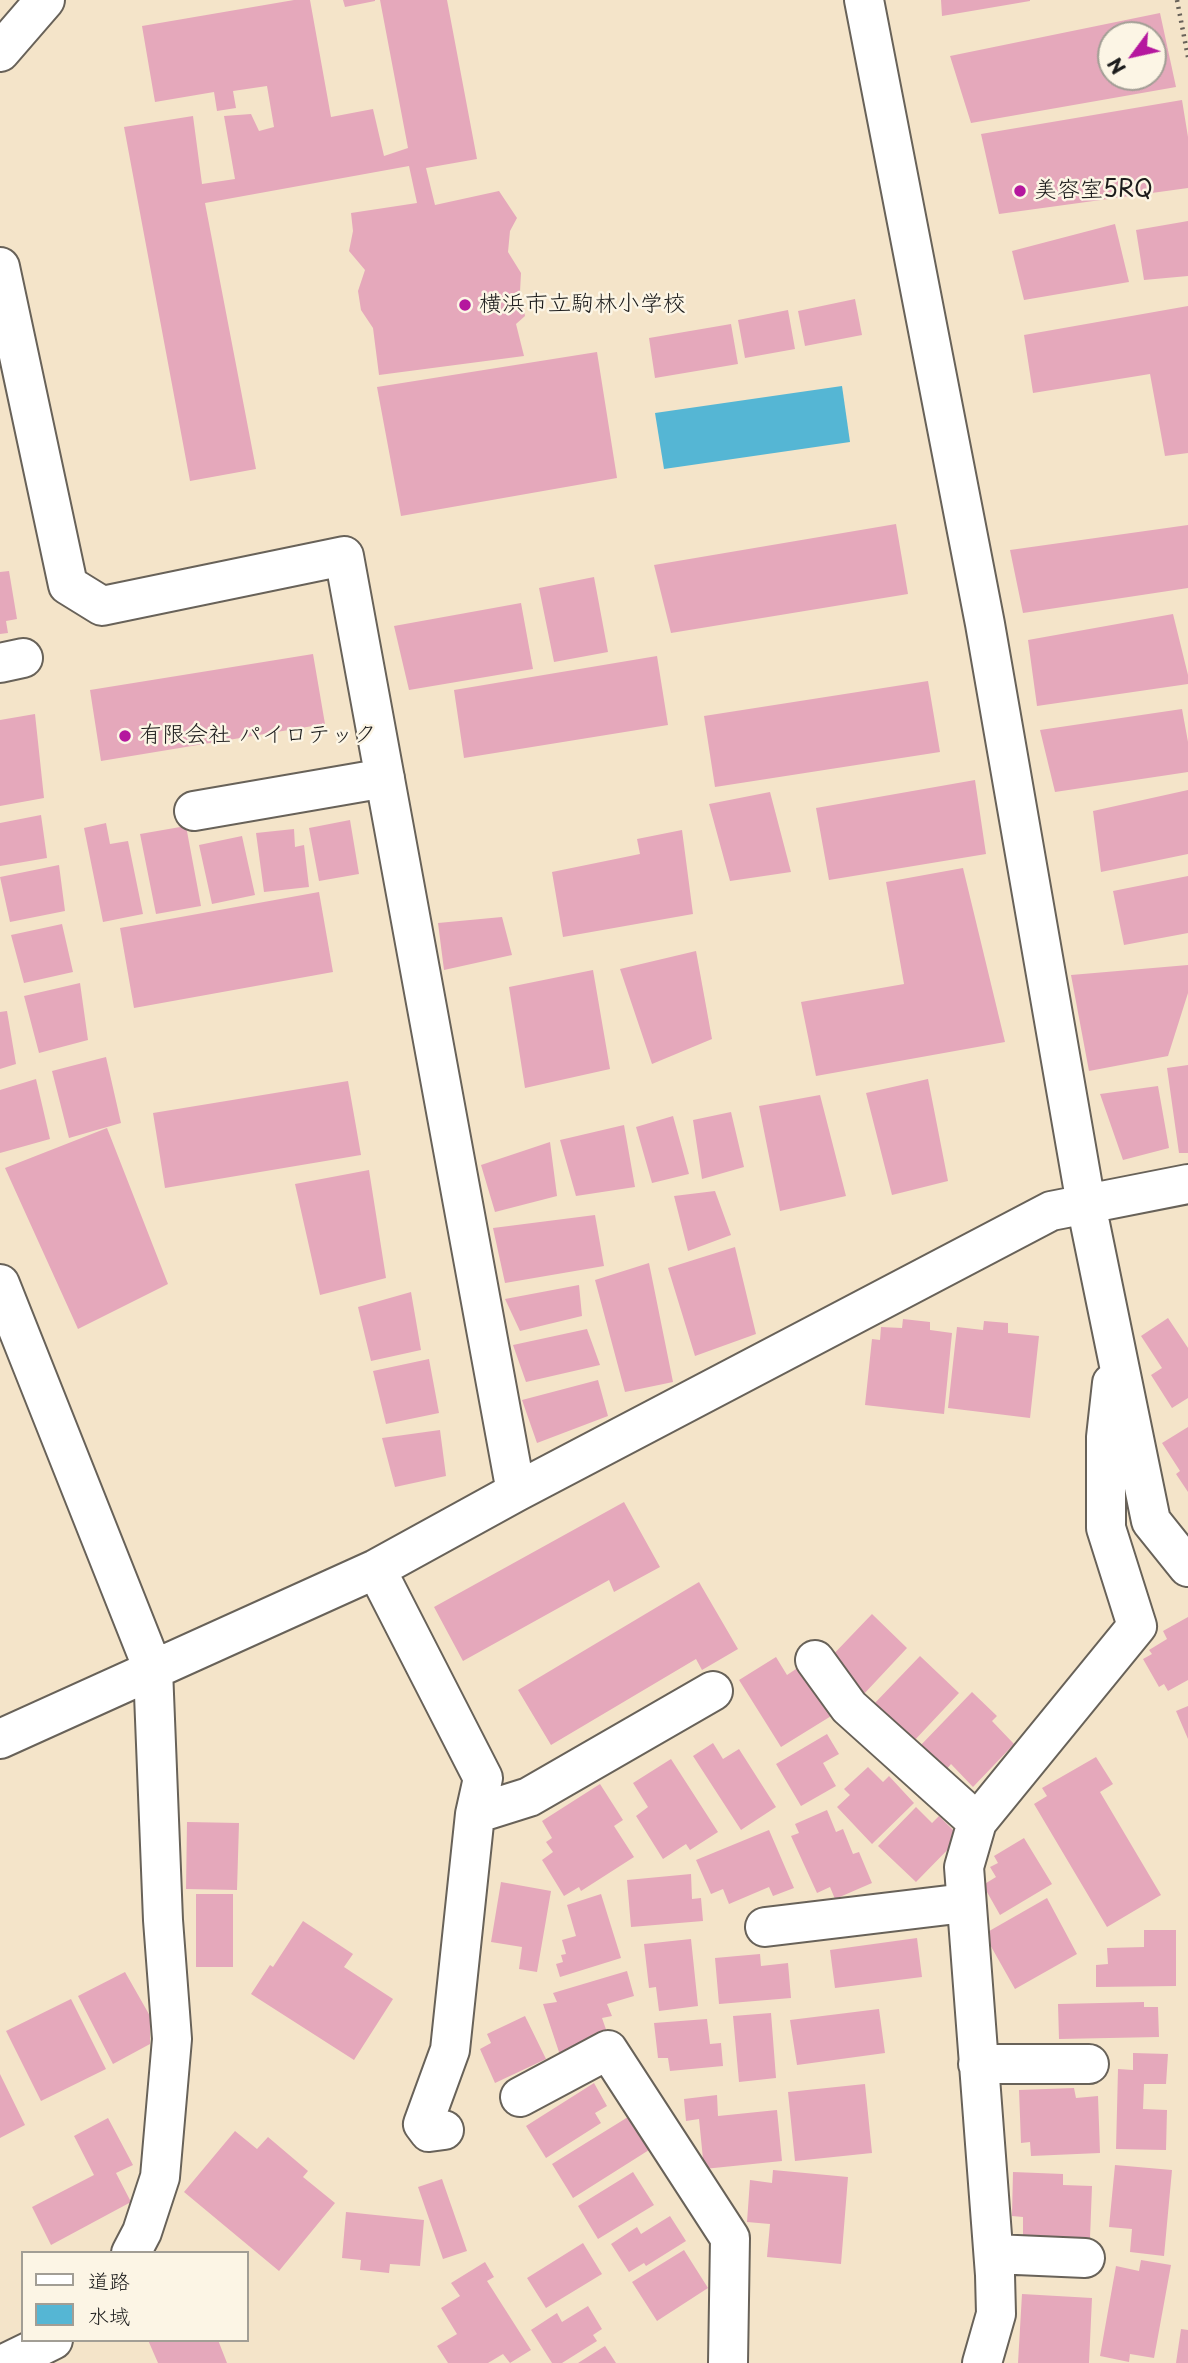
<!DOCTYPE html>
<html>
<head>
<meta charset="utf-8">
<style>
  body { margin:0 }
  #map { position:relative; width:1188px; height:2363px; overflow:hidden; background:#f4e4c9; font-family:"Playpen Sans","Klee One",sans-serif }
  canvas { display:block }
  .legend { position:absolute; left:21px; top:2251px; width:228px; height:91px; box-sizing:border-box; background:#fcf5e5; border:2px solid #a29e95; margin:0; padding:9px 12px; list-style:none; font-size:21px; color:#1c1c1c }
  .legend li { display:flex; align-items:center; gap:14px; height:35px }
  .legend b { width:35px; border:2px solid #a29e95 }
  .north { position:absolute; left:1097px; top:21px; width:70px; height:70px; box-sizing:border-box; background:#fcf5e5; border:2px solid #a29e95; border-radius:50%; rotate:237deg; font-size:19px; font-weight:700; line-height:28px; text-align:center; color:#1c1c1c }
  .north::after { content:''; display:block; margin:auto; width:24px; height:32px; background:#b5179e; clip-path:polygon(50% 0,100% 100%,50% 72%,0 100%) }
</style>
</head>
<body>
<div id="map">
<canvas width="1188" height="2363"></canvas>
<ul class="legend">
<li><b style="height:9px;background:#fff"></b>道路</li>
<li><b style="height:19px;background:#55b6d4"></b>水域</li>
</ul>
<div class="north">N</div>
</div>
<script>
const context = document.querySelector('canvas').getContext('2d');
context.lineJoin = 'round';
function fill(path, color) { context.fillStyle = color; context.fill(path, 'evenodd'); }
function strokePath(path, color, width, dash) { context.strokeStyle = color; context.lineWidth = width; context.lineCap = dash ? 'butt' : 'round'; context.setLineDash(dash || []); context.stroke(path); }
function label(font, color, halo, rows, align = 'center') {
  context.font = font + ' "Playpen Sans","Klee One",sans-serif'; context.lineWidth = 5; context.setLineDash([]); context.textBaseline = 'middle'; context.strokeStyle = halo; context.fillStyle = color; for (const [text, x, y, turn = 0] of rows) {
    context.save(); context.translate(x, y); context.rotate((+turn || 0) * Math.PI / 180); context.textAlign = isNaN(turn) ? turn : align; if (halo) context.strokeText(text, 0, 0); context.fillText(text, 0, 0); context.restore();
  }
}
const water = new Path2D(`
  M842,386L850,442L664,469L655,413Z`);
const building = new Path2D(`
  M294,0H310L331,117L373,109L384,156L408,148L380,0H447L477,159L426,168L435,205L499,191L517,218L510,231L508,252L521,273L520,292L525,316L516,324L524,356L379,375L373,328L361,310L358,291L365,270L349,251L353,231L351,213L417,203L409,166L205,203L256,469L190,481L124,127L193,116L202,184L235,179L224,116L251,114L259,131L274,127L267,86L233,91L236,108L217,111L214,92L155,102L142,26Z
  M343,0H375V1L345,7Z
  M941,0H1030V1L942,16Z
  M1160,13L1176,87L971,123L950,56ZM1111,35H1153V77H1111Z
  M1182,100L1188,137V188L999,214L981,134Z
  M1188,221V276L1144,280L1136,230Z
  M1115,224L1129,282L1024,300L1012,251Z
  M855,299L862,335L805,346L798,311Z
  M1188,306V453L1165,456L1150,374L1033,393L1024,335Z
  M788,310L795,349L745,358L738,320Z
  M731,324L738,364L655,378L649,338Z
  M597,352L617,478L401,516L377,387Z
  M896,524L908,594L671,633L654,565Z
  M1188,525V588L1023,613L1010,550Z
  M9,571L17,619L6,621L8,633L0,634V572Z
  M594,577L608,652L554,662L539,588Z
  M521,603L533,669L409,690L394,626Z
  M1173,614L1188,675V684L1037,706L1028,640Z
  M313,654L325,724L101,761L90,690Z
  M657,656L668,725L464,758L454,690Z
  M928,681L940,752L715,787L704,716Z
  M1182,709L1188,742V772L1055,792L1040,730Z
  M35,714L44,798L0,806V720Z
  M975,780L986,854L829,880L816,808Z
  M1188,790V854L1101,872L1093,811Z
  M770,792L791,872L730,881L709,804Z
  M41,815L47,858L0,866V823Z
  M350,820L359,874L319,881L309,828Z
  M106,823L110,844L128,841L143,914L103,922L84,828Z
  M186,826L201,906L156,914L140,834Z
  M294,829L295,847L304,845L309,887L264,892L256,833Z
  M682,830L693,914L563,937L552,872L640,854L637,839Z
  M242,836L255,895L212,904L199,845Z
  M59,865L65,911L10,922L0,877Z
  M963,868L1005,1042L816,1076L801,1002L904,984L886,882Z
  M1188,876V933L1124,945L1113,891Z
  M319,892L333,972L134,1008L120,928Z
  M502,917L512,955L444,970L438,923Z
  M62,924L73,972L24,983L11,935Z
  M696,951L712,1039L652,1064L620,969Z
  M1188,965V993L1168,1056L1089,1071L1071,975Z
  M593,970L610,1069L525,1088L509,987Z
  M80,983L88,1040L39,1053L24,996Z
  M7,1011L16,1064L0,1069V1012Z
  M106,1057L121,1123L69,1138L52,1071Z
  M1188,1065V1153H1179L1167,1068Z
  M36,1079L50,1139L0,1153V1090Z
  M928,1079L948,1181L892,1195L866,1093Z
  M348,1081L361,1155L165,1188L153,1113Z
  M1158,1086L1169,1148L1123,1160L1100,1094Z
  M820,1095L846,1196L780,1211L759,1106Z
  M731,1112L744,1167L702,1179L693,1120Z
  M673,1116L689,1174L652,1183L636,1127Z
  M624,1125L635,1187L576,1196L560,1140Z
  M107,1128L168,1284L78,1329L5,1168Z
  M550,1142L557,1196L495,1212L481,1165Z
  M369,1170L386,1278L320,1295L295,1184Z
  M715,1191L731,1235L688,1251L674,1196Z
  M595,1215L604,1266L505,1283L493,1228Z
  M735,1247L756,1334L695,1356L668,1268Z
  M649,1263L673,1382L625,1392L595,1280Z
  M579,1285L582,1316L520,1331L505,1299Z
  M411,1292L421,1350L371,1361L358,1307Z
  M1168,1318L1188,1348V1398L1172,1408L1151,1375L1162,1368L1141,1336Z
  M903,1319L930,1322V1330L952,1333L944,1414L865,1405L872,1339L880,1340L881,1327L902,1328Z
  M984,1321L1008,1323V1333L1039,1336L1030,1418L948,1408L957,1327L983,1330Z
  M587,1329L600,1365L526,1382L513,1345Z
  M429,1359L439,1413L386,1424L373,1371Z
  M598,1380L608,1416L537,1443L522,1400Z
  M1188,1427V1492L1176,1474L1180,1471L1162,1443Z
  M440,1430L446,1476L395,1487L382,1438Z
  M624,1502L660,1567L614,1592L609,1580L463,1661L434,1607Z
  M699,1582L738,1649L702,1670L696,1659L551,1745L518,1690Z
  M872,1614L907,1648L863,1695L827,1661Z
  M1188,1617V1680L1168,1691L1164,1684L1159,1687L1143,1659L1152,1654L1149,1650L1167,1639L1163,1631Z
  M920,1656L959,1693L912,1743L873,1705Z
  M776,1657L787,1675L805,1663L836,1713L781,1747L739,1680Z
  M972,1692L997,1716L992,1721L1014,1744L973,1787L951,1764L945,1771L919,1747Z
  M1188,1706V1739L1176,1711Z
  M827,1734L839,1754L823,1763L836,1786L801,1806L776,1764Z
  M713,1743L723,1759L739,1749L776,1807L741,1830L693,1756Z
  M1096,1757L1113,1784L1100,1792L1161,1895L1107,1927L1034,1804L1047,1796L1042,1788Z
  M671,1759L718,1832L690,1850L686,1844L663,1859L636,1816L648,1807L633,1783Z
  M868,1767L883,1782L889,1776L914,1803L872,1844L837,1807L850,1795L844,1789Z
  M600,1784L623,1820L614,1826L634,1857L581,1891L579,1887L564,1896L542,1860L553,1852L546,1842L552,1838L542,1821Z
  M916,1807L932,1823L939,1816L960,1837L916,1882L878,1846Z
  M827,1810L836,1832L843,1829L853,1854L859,1852L872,1883L835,1899L830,1887L817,1893L791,1836L799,1833L795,1824Z
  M187,1822L239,1823L237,1890L186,1889Z
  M769,1830L794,1888L773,1896L769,1887L729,1904L723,1889L711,1894L696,1860Z
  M1024,1838L1052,1884L1000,1915L983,1885L996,1877L990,1867L998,1863L994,1856Z
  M691,1874L692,1899L701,1898L703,1921L631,1927L627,1880Z
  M501,1882L551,1891L537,1972L519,1969L522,1947L491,1942Z
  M196,1894H233V1967H196Z
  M601,1894L621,1958L560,1977L556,1964L563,1962L561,1955L566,1954L562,1940L576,1936L567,1905Z
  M1047,1898L1077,1954L1015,1989L984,1934Z
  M303,1921L353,1954L344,1967L393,1999L354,2060L251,1994L270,1965L273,1967Z
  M1144,1930H1176V1986L1096,1987V1965L1108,1964L1107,1948L1144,1947Z
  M917,1938L922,1977L835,1988L830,1950Z
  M691,1939L698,2006L659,2011L656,1987L649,1988L644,1944Z
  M760,1954L761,1966L788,1963L791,1998L719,2004L715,1958Z
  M627,1971L634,1996L607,2004L612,2016L602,2018L609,2038L560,2055L543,2004L557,2002L553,1993Z
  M125,1972L150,2016V2044L113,2064L78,1996Z
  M71,1999L106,2069L41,2101L6,2031Z
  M1144,2002V2007H1158L1159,2037L1059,2039L1058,2004Z
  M879,2009L885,2053L797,2065L790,2020Z
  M771,2013L776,2078L739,2082L733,2016Z
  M525,2016L546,2059L495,2083L480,2049L491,2043L487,2034Z
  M707,2019L710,2044L721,2043L723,2066L670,2071L668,2058H658L654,2023Z
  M1133,2053L1168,2054L1166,2084H1144L1143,2109L1167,2110L1166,2150L1116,2149L1118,2069L1133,2070Z
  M0,2074L25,2125L0,2138Z
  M594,2083L607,2106L595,2113L601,2123L546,2158L526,2126Z
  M865,2084L872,2153L795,2161L788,2092Z
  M1074,2088L1076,2098L1098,2096L1100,2153L1031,2156L1030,2142L1021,2143L1019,2090Z
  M717,2095L718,2116L777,2110L782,2161L704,2169L699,2119L686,2121L684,2099Z
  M628,2117L649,2150L573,2198L552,2164Z
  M108,2118L133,2165L116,2173L131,2202L51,2245L32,2207L94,2175L74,2136Z
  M235,2131L257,2149L268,2137L308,2171L303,2177L335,2203L279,2271L184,2192Z
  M1115,2165L1172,2170L1164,2256L1130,2252L1132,2229L1109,2227Z
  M773,2170L848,2177L841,2264L767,2257L770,2224L747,2222L750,2180L772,2183Z
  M633,2172L654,2205L598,2239L578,2206Z
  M1013,2172L1063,2174V2185L1092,2186L1090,2238L1023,2235V2217L1012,2216Z
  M442,2179L467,2251L443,2259L418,2187Z
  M346,2212L424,2220L420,2266L390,2264L389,2273L360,2270L361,2260L342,2258Z
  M670,2216L686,2241L646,2266L644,2263L629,2272L611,2244L637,2227L641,2234Z
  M583,2243L602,2274L546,2308L527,2278Z
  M684,2250L708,2288L657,2321L632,2282Z
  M1141,2260L1171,2265L1154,2358L1130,2354L1129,2362L1100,2356L1116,2266L1139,2271Z
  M485,2262L494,2277L487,2281L531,2350L510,2363L503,2354L488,2363H448L437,2346L457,2334L441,2308L460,2296L451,2283Z
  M1022,2294L1092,2298L1089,2363H1018Z
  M588,2306L602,2329L593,2335L597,2341L562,2363H552L531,2330L557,2313L562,2322Z
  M1181,2329L1188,2330V2363H1176Z
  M148,2340H218L227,2363H158Z
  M605,2346L616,2363H578Z`);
const path = new Path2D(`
  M1177,0L1188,57`);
const minor = new Path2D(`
  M864,0L985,624L1086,1204L1151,1521L1188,1567
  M0,52L45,0
  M0,267L68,585L102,606L344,556L516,1492
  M0,663L23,658
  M194,811L385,778
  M0,1284L153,1669L163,1920L172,2039L160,2177L142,2232L131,2253
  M376,1569L483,1778L475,1814L450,2050L423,2124L429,2132L444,2130
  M815,1660L849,1707L977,1822
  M0,1739L376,1569L516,1492L1051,1211L1188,1184
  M475,1814L529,1797L713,1691
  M765,1927L965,1903
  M978,2064H1089
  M520,2097L608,2050L730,2238L728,2363
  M994,2254L1085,2258
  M6,2363L53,2340
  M982,2363L996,2314L995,2275L964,1867L977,1822L1137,1626L1106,1528V1437L1112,1383`);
const markers = [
  [1020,191,7,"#b5179e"],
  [465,305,7,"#b5179e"],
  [125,736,7,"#b5179e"]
];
const poiNames = [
  ["美容室5RQ",1034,191],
  ["横浜市立駒林小学校",479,305],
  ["有限会社 パイロテック",139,736]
];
fill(water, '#55b6d4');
fill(building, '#e5a8bb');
strokePath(minor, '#686259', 42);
strokePath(path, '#686259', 4.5, [2, 5]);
strokePath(minor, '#fff', 38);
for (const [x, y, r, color] of markers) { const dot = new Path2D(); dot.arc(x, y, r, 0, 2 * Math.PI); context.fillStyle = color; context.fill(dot); strokePath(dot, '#fcf5e5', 2.5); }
label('23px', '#1c1c1c', '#fcf5e5', poiNames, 'left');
</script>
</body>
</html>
